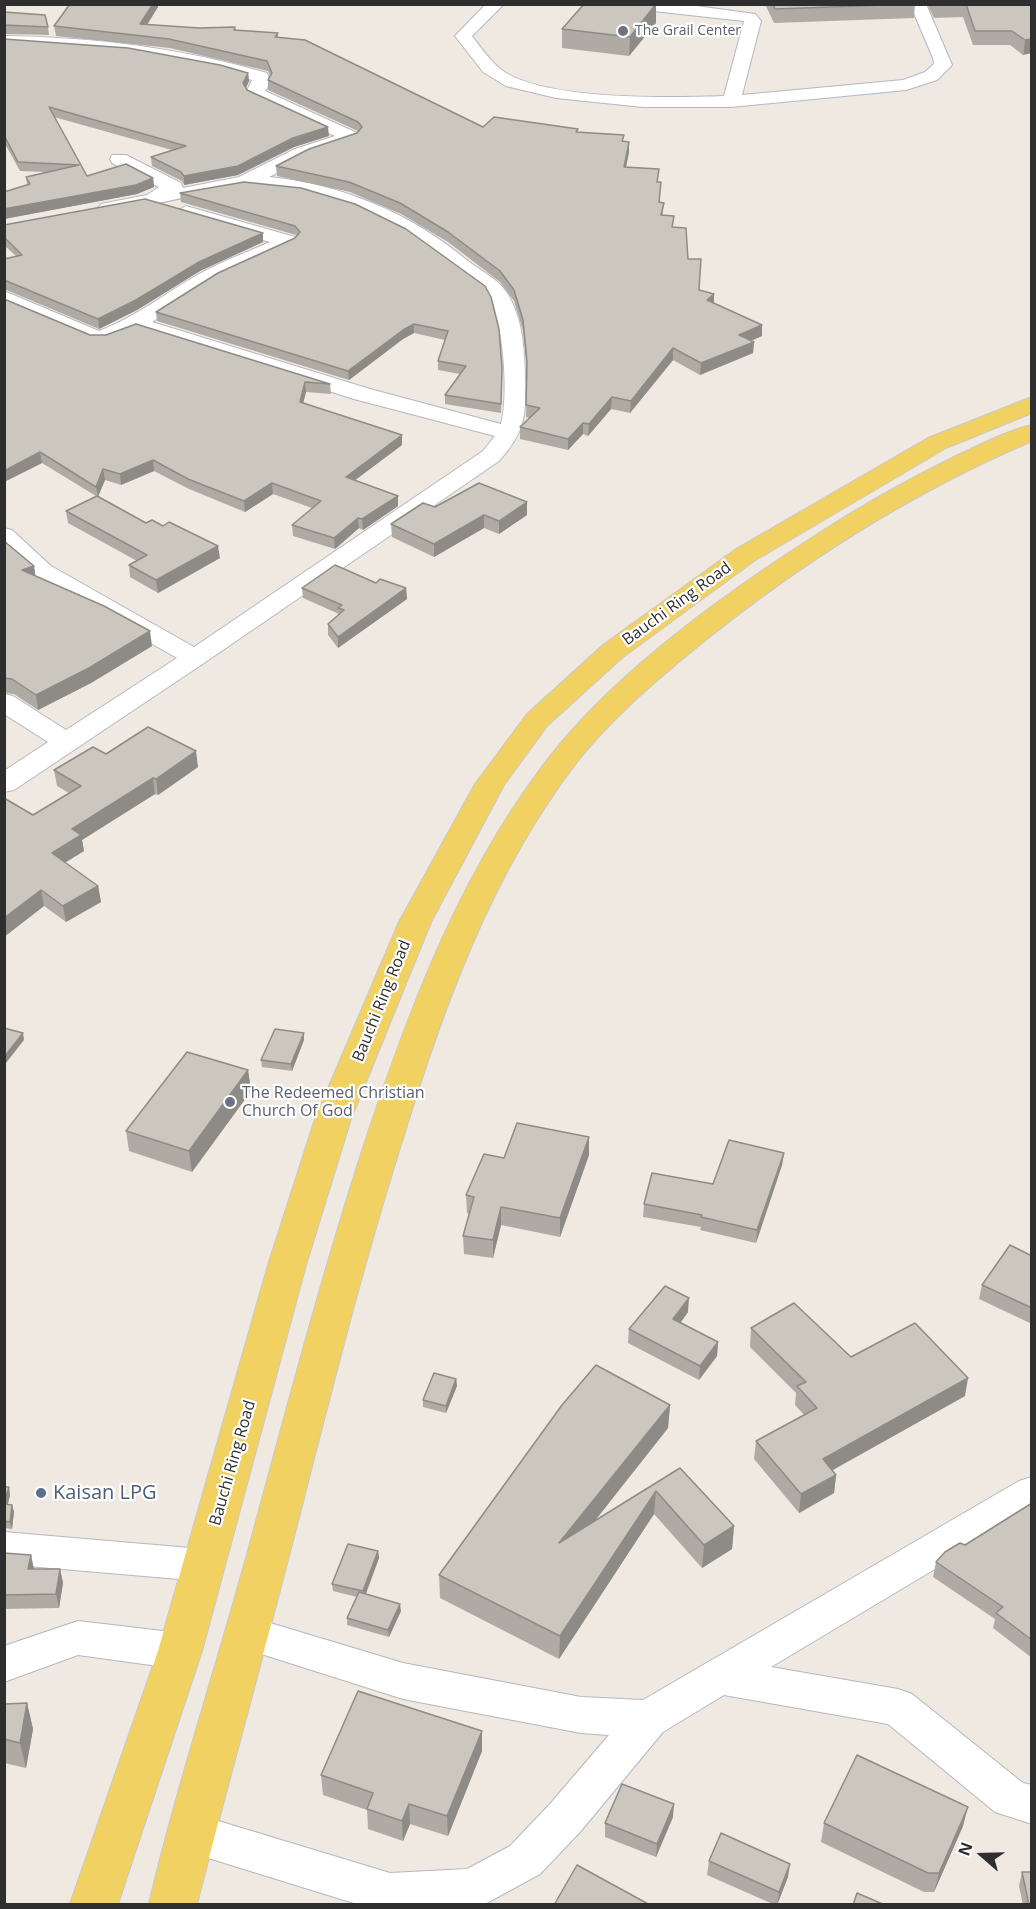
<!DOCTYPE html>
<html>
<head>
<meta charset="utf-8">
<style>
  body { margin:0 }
  #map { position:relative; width:1036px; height:1909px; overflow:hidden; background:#efe9e1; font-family:"Open Sans",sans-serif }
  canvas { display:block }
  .frame { position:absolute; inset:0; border:6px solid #2e2e2e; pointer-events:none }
  .north { position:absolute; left:952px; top:1825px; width:60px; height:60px; -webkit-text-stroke:4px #fff; paint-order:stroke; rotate:290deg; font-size:16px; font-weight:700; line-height:24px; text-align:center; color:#2e2e2e }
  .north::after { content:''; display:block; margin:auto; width:21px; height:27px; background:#2e2e2e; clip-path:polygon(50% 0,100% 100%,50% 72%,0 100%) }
</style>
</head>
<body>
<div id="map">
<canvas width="1036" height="1909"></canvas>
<div class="frame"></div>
<div class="north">N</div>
</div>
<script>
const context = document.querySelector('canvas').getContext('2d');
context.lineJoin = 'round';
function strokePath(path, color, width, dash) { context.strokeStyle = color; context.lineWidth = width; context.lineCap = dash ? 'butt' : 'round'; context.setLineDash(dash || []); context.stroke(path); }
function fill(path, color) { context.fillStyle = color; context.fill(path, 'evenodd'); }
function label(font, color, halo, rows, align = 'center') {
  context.font = font + ' "Open Sans",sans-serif'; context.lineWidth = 4.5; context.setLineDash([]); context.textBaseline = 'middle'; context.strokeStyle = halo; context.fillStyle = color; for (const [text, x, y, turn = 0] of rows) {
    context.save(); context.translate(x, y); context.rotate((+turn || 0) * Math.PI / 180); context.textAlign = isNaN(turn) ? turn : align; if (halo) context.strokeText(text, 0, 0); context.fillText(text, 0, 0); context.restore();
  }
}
const minor = new Path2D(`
  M486,4H504L472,36C482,49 492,64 506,73C552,100 670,98 724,96L744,21L635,9L627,4H682L755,14L761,21L742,95L903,80L925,72L934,64L933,58L910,4H926L952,65L937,80L906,90L731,107H643L556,98L506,86L483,72L455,36Z
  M4,36C94,37 181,48 267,73L270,83L265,91L357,133L360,137L357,141L309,157L269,177C342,184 412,214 468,261C482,272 497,278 507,293C522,317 524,345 525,373C526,413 527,430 499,461L204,663L14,790L4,792V771L48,742L4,714V694L13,696L66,730L177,658L33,576L4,549V528L12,530L51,566L194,647L483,451L495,436L354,399L144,332L141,329L106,343H92L4,305V291L99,331C136,317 167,292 201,273C223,261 247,252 270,242L179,216L176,212L186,206L295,237L298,241L295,245L218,280L152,322L370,389L501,424C509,397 504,318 487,295C479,284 465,278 455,270C403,227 338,193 270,188C225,185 154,205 108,214L98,208L101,204L147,195L159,187L112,163L110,159L112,155H126L181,183L183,188L239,177L295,149L335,136L249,97L246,93L252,80C171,56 89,47 4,46Z
  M1032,1477V1511L771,1667L898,1689L912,1694L1023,1783L1032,1785V1824L995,1812L888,1724L724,1695L663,1732L580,1832L540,1874L485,1904H357L192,1853L177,1847L171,1833L177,1819L192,1813L390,1873L467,1869L510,1846L550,1804L609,1735L581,1733L403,1699L233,1645L227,1633L233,1621L247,1616L403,1663L581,1697L643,1700L1019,1481Z
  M4,1532L202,1549L216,1553L221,1565L216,1577L202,1581L4,1564Z
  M78,1621L180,1633L194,1639L200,1651L194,1663L180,1669L78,1655L4,1682V1646Z`);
const major = new Path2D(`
  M1032,397V413L946,448L754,561L623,657L547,726L504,785L431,922L351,1119L306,1265L202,1651L118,1904H70L158,1651L268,1265L315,1119L399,922L475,784L527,714L603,645L736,549L928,438Z
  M1032,425V441C908,494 796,566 692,651C651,685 610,720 577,762C490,875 441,1013 400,1148C366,1256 338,1365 310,1474C274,1618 234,1760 197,1904H149C178,1781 219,1659 252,1536C287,1407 321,1278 362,1151C409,1008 464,861 560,744C626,665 727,592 813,537C859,507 907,480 956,456C980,445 1006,431 1032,425Z`);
const wall = new Path2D(`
  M70,4H158V7L147,25L199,28L235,27L236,30L278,33V37L483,127L578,132L624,141L629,152L626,167L659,169L658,182L660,202L663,213V216L673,227L688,259L699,290L714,303L762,325V336L751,341L754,342L753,353L700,375L673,360L630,413L611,409L588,436L583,434L568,450L520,439V427L530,418L526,417L527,370L523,331L514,301L500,282L448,242L401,214L350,192L277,176L276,166L357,133L358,131L268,90V80L270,76L268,71L170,48L56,36L54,26Z
  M765,4H915L914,18L774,23Z
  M927,4H1032L1023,55L1010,45H973L963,17L934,18Z
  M4,12L48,27L49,35L4,34Z
  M656,23L629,56L562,48V29Z
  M4,39L248,73L249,81L246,88L247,90L329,136L294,147L238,175L184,185L182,181L152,166L151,157L172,150L54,117L87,176L153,178L154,187L137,194L4,219V192L27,185L26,177L45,172L20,171L4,142Z
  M301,188L502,377L501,413L445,404V395L460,374L438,370V361L445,340L414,333L403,339L349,380L157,321L156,312L295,238L297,236L296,235L181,202L180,193Z
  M4,225L263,233V242L200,271L137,310L99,329L4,289V259L16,256L4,245Z
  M4,299L90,335L330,384L331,394L306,392L303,403L402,435V445L355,480L398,506L363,530L359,528L335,549L293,536L292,525L312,508L273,494L245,512L189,489L154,471L121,485L105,480L98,496L146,523L220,558L158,593L130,577L129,565L137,561L68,523L66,511L96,496L42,463L6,481L4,480Z
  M527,502V515L499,534L484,528L434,557L392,537L391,524L435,507Z
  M4,541L34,566L35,576L152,646L91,683L38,710L14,694L4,693Z
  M376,583L406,588L407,599L338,648L328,635V624L339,614L303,598L302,588Z
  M106,754L198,767L158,795L155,794L82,840L84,851L65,862L98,886L101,902L66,922L44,906L4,937V798L33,815L69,793L57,786L54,770Z
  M304,1040L292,1071L262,1067L261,1060Z
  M248,1070L251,1091L192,1172L129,1151L126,1131Z
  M784,1153L782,1165L756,1243L700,1230L701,1227L643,1217L644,1204L713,1184Z
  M589,1155L560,1237L501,1225L493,1258L464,1254L463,1236L469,1214L467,1213L466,1195L504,1158Z
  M1032,1256V1324L979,1299L982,1285Z
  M688,1312L681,1322L718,1342L717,1356L699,1380L628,1343L629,1329Z
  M751,1328L851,1357L965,1396L833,1470L836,1475L834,1493L799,1513L754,1459L756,1441L804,1415L795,1405L796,1393L750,1347Z
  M456,1379L457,1386L446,1413L423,1407V1400Z
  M670,1405L668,1428L594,1522L680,1468L734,1526L732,1549L702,1568L654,1514L559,1659L440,1598L439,1575Z
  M4,1487L10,1495L8,1504L12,1505L14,1512L12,1529L4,1528Z
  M1032,1503V1658L993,1628L995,1619L933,1577L936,1562L965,1545Z
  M378,1551L379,1558L366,1594L401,1611L389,1637L347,1625V1618L357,1597L333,1591L332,1584Z
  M4,1553L34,1569H60L63,1583L59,1608L4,1609Z
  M27,1703L33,1729L26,1768L4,1763V1704Z
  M482,1731V1751L448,1836L410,1824L403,1841L368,1829L367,1810L323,1795L321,1775Z
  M673,1817L656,1857L605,1837V1823Z
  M824,1823L963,1826L934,1892H924L821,1842Z
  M709,1861L788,1877L777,1905H775L707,1875Z
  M1022,1872L1032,1905H1023L1019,1886Z`);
const shadedWall = new Path2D(`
  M153,4H158V7L141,34L140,24Z
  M656,4V23L629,56L630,37Z
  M1032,39V53L1023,55L1025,40Z
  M248,73L249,81L244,92L243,83Z
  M328,127L329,136L294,147L238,175L184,185V176Z
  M629,142V152L624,177V167Z
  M153,178L154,187L137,194L4,219V209Z
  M263,233V242L200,271L137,310L99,329L98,319L199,262Z
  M714,294V305L707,300Z
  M414,324V333L403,339L349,380L348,371L403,330Z
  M762,325V336L738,346L739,335Z
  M754,342L753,353L700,375L701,363Z
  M673,348V360L630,413L631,401Z
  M305,382L306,392L301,412L300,402Z
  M612,397L611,409L588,436L589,424Z
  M583,423V434L568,450V439Z
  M402,435V445L346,487V477Z
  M40,452L42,463L6,481L4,471Z
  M153,460L154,471L121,485L120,474Z
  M103,469L105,480L98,497L96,487Z
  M272,483L273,494L245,512L244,501Z
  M398,496V506L363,530L362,519Z
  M527,502V515L499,534V521Z
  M484,515V528L434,557V544Z
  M358,518L359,528L335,549L334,538Z
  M218,546L220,558L158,593L156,580Z
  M34,566L36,580L22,570Z
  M406,588L407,599L338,648V637Z
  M150,631L152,646L91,683L38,710L36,695Z
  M196,751L198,767L158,795L156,779Z
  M153,778L155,794L82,840L84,851L55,869L52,853L72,829Z
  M98,886L101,902L66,922L63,906Z
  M41,890L44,906L4,937V918Z
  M23,1033L24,1040L6,1063L5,1056Z
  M304,1033V1040L292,1071L291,1064Z
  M248,1070L251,1091L192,1172L189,1151Z
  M589,1137V1155L560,1237V1218Z
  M784,1153L782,1165L756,1243L757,1230Z
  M501,1207V1225L493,1258V1240Z
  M689,1298L688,1312L673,1333V1319Z
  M718,1342L717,1356L699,1380L700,1366Z
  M968,1378L965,1396L820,1477L823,1459Z
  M456,1379L457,1386L446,1413V1406Z
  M670,1405L668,1428L559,1566V1543Z
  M836,1475L834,1493L799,1513L801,1494Z
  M9,1487L10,1495L6,1511L4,1503Z
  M656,1491L654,1514L559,1659L560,1636Z
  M12,1505L14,1512L12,1529L10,1522Z
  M734,1526L732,1549L702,1568L704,1545Z
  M378,1551L379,1558L364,1598L363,1591Z
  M31,1555L34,1569H28Z
  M60,1569L63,1583L59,1608L56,1594Z
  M400,1604L401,1611L389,1637L388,1630Z
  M27,1703L33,1729L26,1768L20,1743Z
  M482,1731V1751L448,1836L447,1816Z
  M409,1804L410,1824L403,1841L402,1821Z
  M674,1804L673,1817L656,1857L657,1844Z
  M968,1807L963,1826L934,1892L939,1873Z
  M790,1864L788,1877L777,1905L779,1892Z`);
const building = new Path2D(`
  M70,4H153L140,24L199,28L235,27L234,30L278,33L275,37L305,40L483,127L494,117L578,129L576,132L624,135L622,141L629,142L624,167L659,169L657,182H661L659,202L664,203L661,215L674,216L672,227L686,228L688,259H701L699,290L714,294L707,300L762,325L739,335L754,342L701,363L673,348L631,401L612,397L589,424L583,423L568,439L520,427L540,408L526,405L527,362L523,320L514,290L500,271L448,232L400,203L349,182L276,166L309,149L357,133L362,127L358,122L268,80L272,73L267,61L169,39L54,26Z
  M584,4H656L630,37L562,29Z
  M773,4H914L775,9Z
  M966,4H1032V39L1025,40L1012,31H975Z
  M4,12L45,15L48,27L4,25Z
  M4,39L128,48L220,65L248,73L243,83L247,90L328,127L293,138L238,166L184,176L181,172L151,157L186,146L49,107L87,176L126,164L153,178L136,185L4,209V192L30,184L26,177L79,165L18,162L4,135Z
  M244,182L301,188L355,204L406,229L485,286L491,297L499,329L502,368L501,404L445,395L466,366L438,361L448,331L414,324L403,330L348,371L156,312L218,273L295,238L300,232L295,226L180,193Z
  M145,199L263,233L199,262L136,300L98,319L4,280V259L22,255L4,237V225Z
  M4,299L90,335H106L136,324L330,384L305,382L300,402L402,435L346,477L398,496L362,519L358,518L334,538L292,525L321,501L272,483L244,501L188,479L153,460L120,474L103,469L96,487L40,452L4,471Z
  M479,483L527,502L499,521L484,515L434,544L391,524L423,503L435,507Z
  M97,496L146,523L152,520L163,526L169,522L218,546L156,580L129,565L147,555L66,511Z
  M4,541L34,566L22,570L104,606L150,631L89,668L36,695L12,679L4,678Z
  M335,565L376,583L380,579L406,588L338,637L328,624L344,610L338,608L342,605L302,588Z
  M148,727L196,751L156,779L153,778L72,829L81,835L52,853L98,886L63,906L41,890L4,918V798L33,815L81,786L54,770L93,747L106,754Z
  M4,1028L23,1033L5,1056H4Z
  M275,1029L304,1033L291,1064L261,1060Z
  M187,1052L248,1070L189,1151L126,1131Z
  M517,1123L589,1137L560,1218L501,1207L493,1240L463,1236L474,1197L466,1195L484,1154L504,1158Z
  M729,1140L784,1153L757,1230L701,1217L702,1215L644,1204L652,1173L713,1184Z
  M1010,1245L1032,1256V1308L982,1285Z
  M665,1286L689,1298L673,1319L718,1342L700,1366L629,1329Z
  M794,1303L851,1357L915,1323L968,1378L823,1459L836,1475L801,1494L756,1441L817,1408L797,1386L806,1382L751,1328Z
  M596,1365L670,1405L559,1543L680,1468L734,1526L704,1545L656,1491L560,1636L439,1575L562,1405Z
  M434,1373L456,1379L446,1406L423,1400Z
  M4,1487H9L4,1503Z
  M1032,1503V1640L996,1613L1003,1607L936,1562L945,1552L960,1543L965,1545Z
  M4,1504L12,1505L10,1522L4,1521Z
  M348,1544L378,1551L363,1591L332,1584Z
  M4,1553L31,1555L28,1569H60L56,1594L4,1595Z
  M359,1592L400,1604L388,1630L347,1618Z
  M358,1691L482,1731L447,1816L409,1804L402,1821L367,1809L373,1793L321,1775Z
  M27,1703L20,1743L4,1739V1704Z
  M857,1755L968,1807L939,1873H928L824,1823Z
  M622,1784L674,1804L657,1844L605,1823Z
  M721,1833L790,1864L779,1892L709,1861Z
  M577,1865L650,1905H554Z
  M1022,1872H1032V1905H1029Z
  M857,1893L885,1905H853Z`);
const markers = [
  [623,31,6,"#6b7280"],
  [230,1102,6,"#6b7280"],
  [41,1493,6,"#5c6f8a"]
];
const farWorshipnames = [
  ["The Grail Center",635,31]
];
const streetNames = [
  ["Bauchi Ring Road",677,604,-36],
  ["Bauchi Ring Road",382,1001,-68],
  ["Bauchi Ring Road",233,1463,-74]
];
const worshipNames = [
  ["The Redeemed Christian",242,1093],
  ["Church Of God",242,1111]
];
const nearServicenames = [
  ["Kaisan LPG",53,1493]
];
strokePath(minor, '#b4b7c1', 2);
strokePath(major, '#c9c9c9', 2);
fill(minor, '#fff');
fill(major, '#f2d163');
fill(wall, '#afaba4');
fill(shadedWall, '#8e8b86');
fill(building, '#cbc7bf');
strokePath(building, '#8e8b86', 1.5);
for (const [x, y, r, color] of markers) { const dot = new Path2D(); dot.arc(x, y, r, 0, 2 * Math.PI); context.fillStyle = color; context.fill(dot); strokePath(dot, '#fff', 2); }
label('14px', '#5b616d', '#fff', farWorshipnames, 'left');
label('16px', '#2e2e2e', '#fff', streetNames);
label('16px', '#5b616d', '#fff', worshipNames, 'left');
label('20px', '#4e5e75', '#fff', nearServicenames, 'left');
</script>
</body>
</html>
